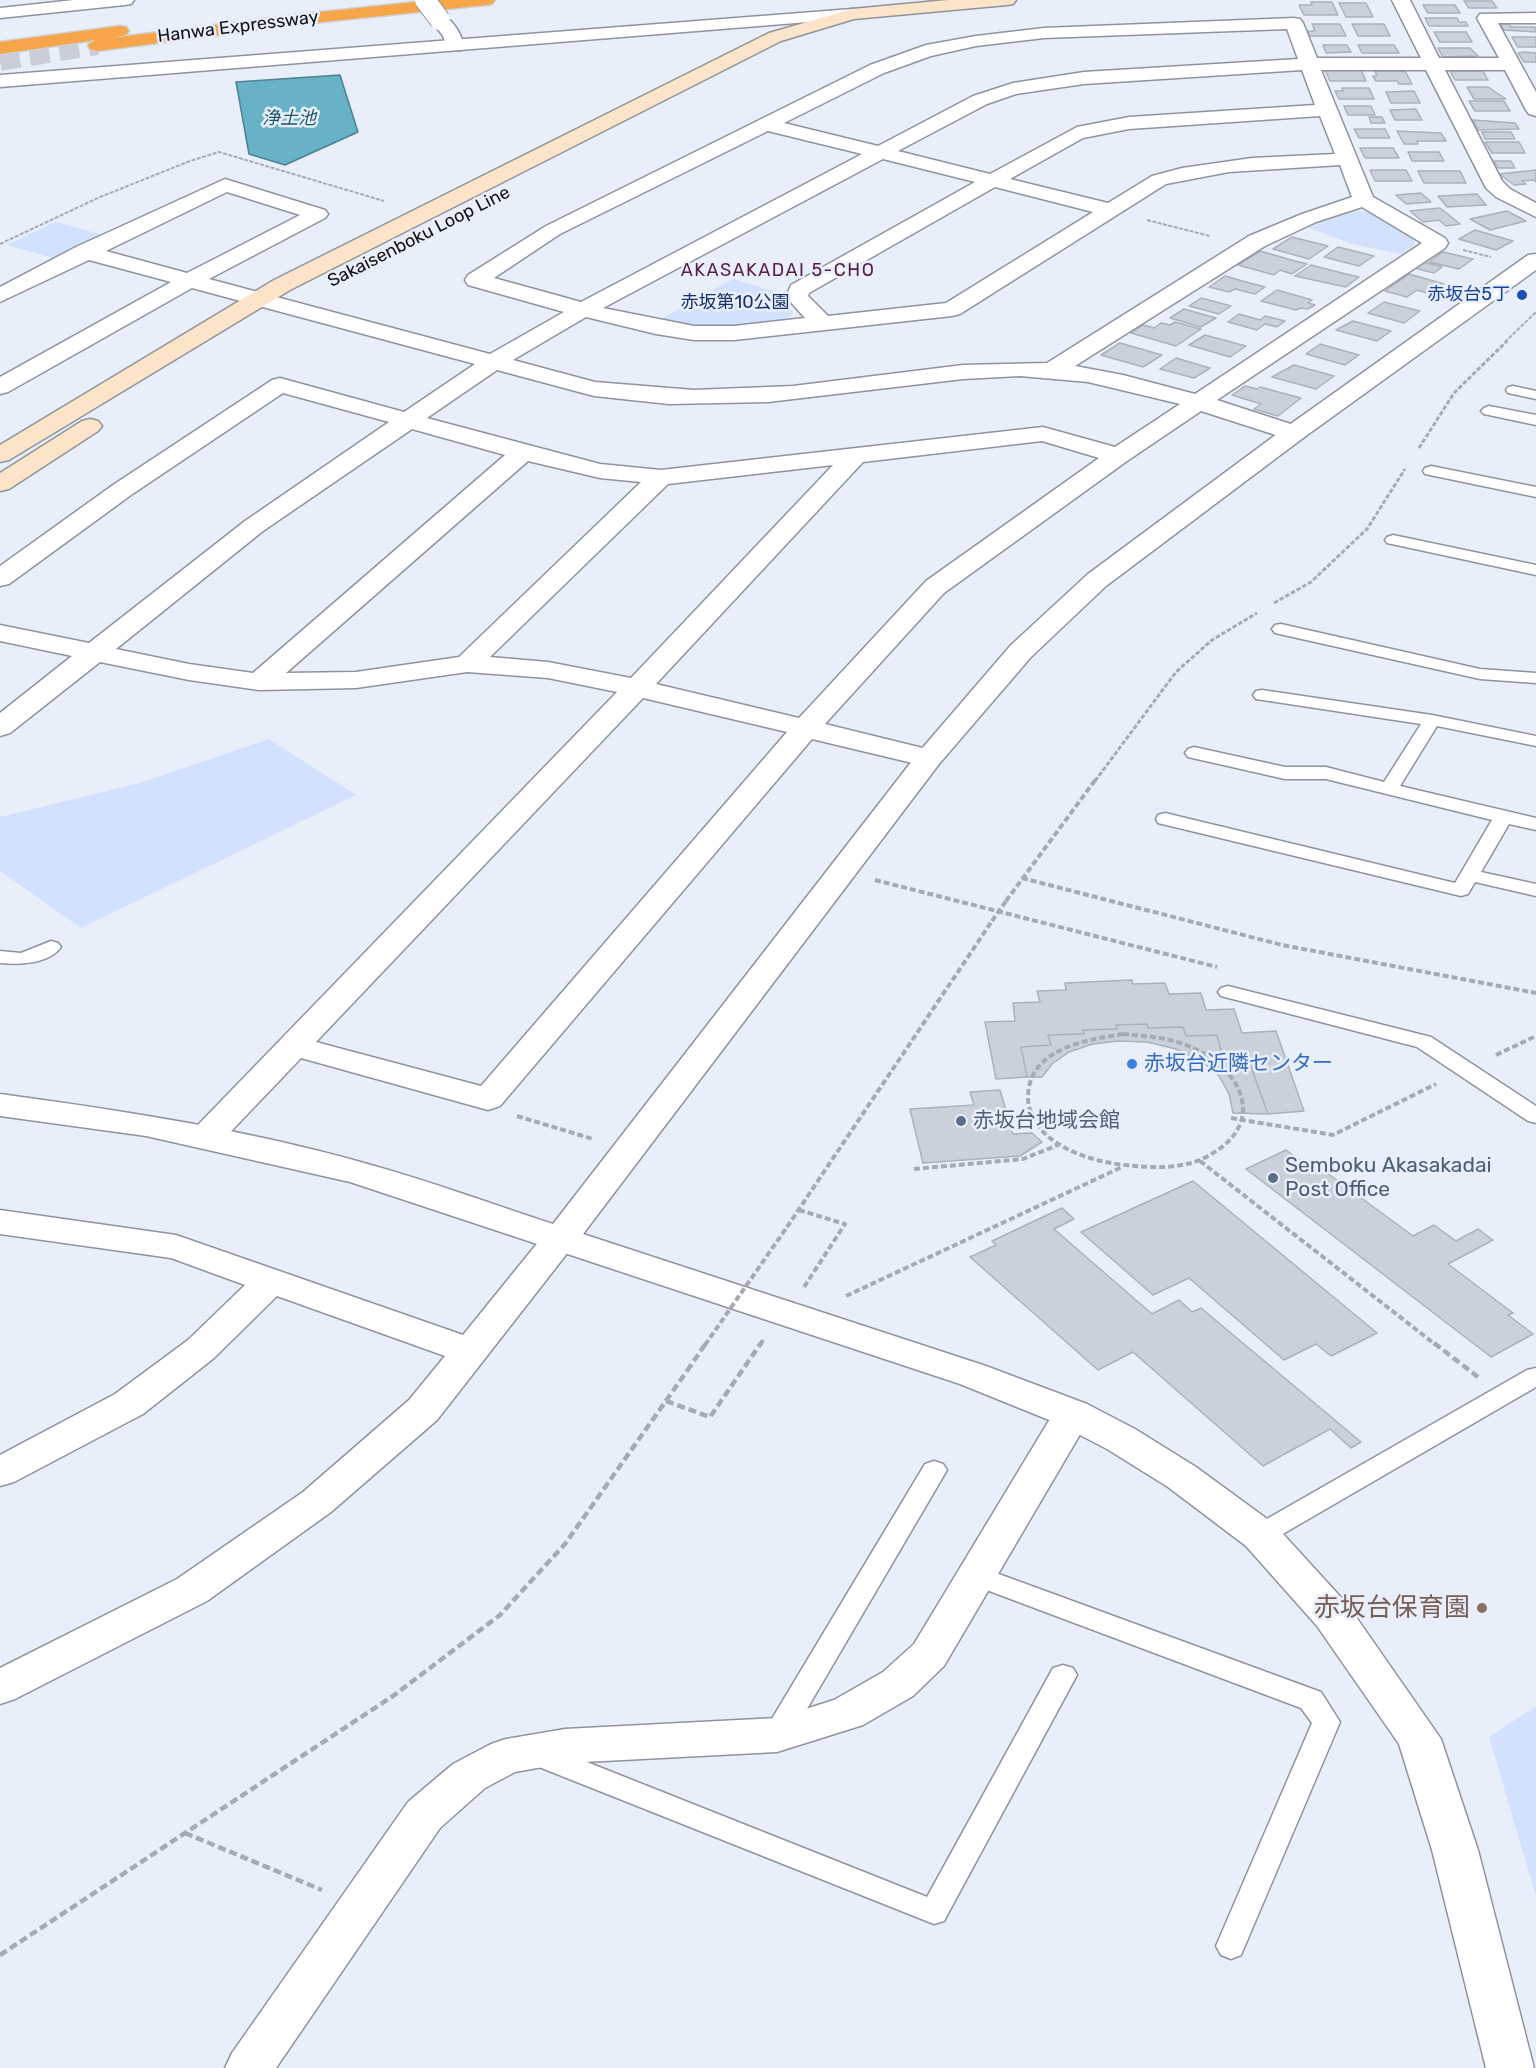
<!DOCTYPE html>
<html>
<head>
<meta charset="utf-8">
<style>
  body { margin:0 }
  canvas { display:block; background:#e9effa }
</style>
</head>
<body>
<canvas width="1536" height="2068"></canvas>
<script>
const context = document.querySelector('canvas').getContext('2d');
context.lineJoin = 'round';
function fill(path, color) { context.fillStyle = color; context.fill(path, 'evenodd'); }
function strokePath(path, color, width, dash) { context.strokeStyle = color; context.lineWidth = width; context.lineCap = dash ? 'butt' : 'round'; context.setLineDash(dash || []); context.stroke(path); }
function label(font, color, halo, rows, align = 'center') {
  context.font = font + ' Rubik,"Noto Sans JP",sans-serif'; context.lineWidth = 5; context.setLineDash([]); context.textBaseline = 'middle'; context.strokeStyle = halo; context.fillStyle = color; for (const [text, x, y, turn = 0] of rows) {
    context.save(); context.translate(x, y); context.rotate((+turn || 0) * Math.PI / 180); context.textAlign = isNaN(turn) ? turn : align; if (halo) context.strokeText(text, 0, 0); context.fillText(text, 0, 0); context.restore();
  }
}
const green = new Path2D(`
  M1361,211L1376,215L1414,239L1415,244L1401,254L1352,244L1306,227L1346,213Z
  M55,222L100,234L53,258L7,245Z
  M733,279L780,293L793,313C778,332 682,325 657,321Z
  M269,739L356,795L81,928L0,871V817L140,783Z
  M1536,1706V1896L1489,1737Z`);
const water = new Path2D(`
  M340,75L358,132L285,165L249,154L236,82Z`);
const building = new Path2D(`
  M1464,1H1492L1497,8H1469Z
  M1311,2H1332L1338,15H1304L1299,5H1312Z
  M1339,3H1366L1373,17H1346Z
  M1423,5H1455L1460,13H1428Z
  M1425,18H1457L1459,22H1466L1468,26H1429Z
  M1312,24H1340L1346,36H1310L1308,31H1315Z
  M1352,24H1384L1390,36H1358Z
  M1500,24H1509L1511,27H1535L1536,32L1504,30Z
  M1434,32H1466L1472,42H1440Z
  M1512,37H1536V47H1518Z
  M1323,45H1347L1351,52L1326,53Z
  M1358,45H1394L1399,53H1362Z
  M1438,48H1470L1478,56L1443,57Z
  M1524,52L1536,53V62H1524L1518,53Z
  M1325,70H1361L1366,81H1330Z
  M1375,71H1405L1412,84H1399L1397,81H1376L1373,76H1377Z
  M1450,71H1483L1488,80H1455Z
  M1467,87H1488L1506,99H1474Z
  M1342,88H1369L1374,99H1339L1335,91H1343Z
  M1414,91L1420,103H1391L1386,92Z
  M1469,101H1504L1510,111H1475Z
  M1344,106H1371L1375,115H1348Z
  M1416,109L1422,120H1395L1390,110Z
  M1369,117H1382L1385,123H1371Z
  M1473,120L1515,123L1519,129L1478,130Z
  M1354,129H1385L1390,138H1359Z
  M1397,131L1441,133L1446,141H1417L1418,144H1404Z
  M1482,132H1511L1515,139H1485Z
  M1485,142H1519L1525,153H1492Z
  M1360,148H1393L1399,158H1365Z
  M1408,152H1439L1444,161H1412Z
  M1494,161H1511L1515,168H1498Z
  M1370,170H1406L1412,181H1375Z
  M1536,170V182L1533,180L1522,181L1526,184L1514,185L1499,174Z
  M1418,171H1460L1466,183H1424Z
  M1421,193L1431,202L1406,204L1396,195Z
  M1477,194L1486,205L1447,207L1438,196Z
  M1440,208L1460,224L1446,226L1439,220L1423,222L1410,211Z
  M1507,211L1526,221L1490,230L1470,219Z
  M1475,230L1513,241L1496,250L1459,239Z
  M1292,237L1328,246L1309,259L1273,249Z
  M1338,247L1374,256L1359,266L1324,257Z
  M1260,251L1295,261L1307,264L1292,274L1280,270L1274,275L1238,265Z
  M1443,252L1473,259L1459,269L1429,262Z
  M1423,262L1442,267L1434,273L1415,268Z
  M1311,265L1342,273L1359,277L1346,287L1295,276Z
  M1409,274L1444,284L1430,294L1417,290L1407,297L1385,291Z
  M1225,276L1246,282L1265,287L1255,294L1235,289L1229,292L1209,287Z
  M1277,290L1312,300L1308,303L1315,305L1308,309L1301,308L1296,310L1261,301Z
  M1201,298L1231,306L1219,314L1189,306Z
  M1384,302L1420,311L1404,323L1368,313Z
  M1184,309L1216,318L1201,327L1170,318Z
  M1239,314L1260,320L1265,316L1285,321L1277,327L1265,324L1257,330L1228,322Z
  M1353,321L1391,331L1377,341L1336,330Z
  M1175,322L1201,329L1176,346L1131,333L1143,325L1154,328L1161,323L1170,325Z
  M1205,335L1246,346L1230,357L1189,345Z
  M1120,343L1162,355L1143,367L1101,355Z
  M1320,344L1359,355L1345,365L1306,354Z
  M1176,358L1210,368L1194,378L1160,369Z
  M1294,365L1334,376L1316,389L1272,377Z
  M1245,386L1257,389L1260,387L1301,398L1278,416L1254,409L1261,404L1232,395Z
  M1132,980L1133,984L1165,983L1169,994L1201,993L1206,1010L1234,1009L1242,1033L1276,1031L1304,1111L1268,1114L1246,1053L1222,1054L1217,1035L1186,1036L1183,1027L1148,1028L1147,1024L1116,1025L1117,1029L1083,1030L1084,1034L1048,1035L1051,1045L1021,1047L1027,1077L996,1079L985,1022L1015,1021L1013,1003L1040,1002L1037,991L1066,990L1065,983Z
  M1147,1024L1148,1028L1183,1027L1186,1036L1217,1035L1222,1054L1246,1053L1268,1114L1233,1113L1229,1094L1219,1076L1200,1060L1176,1049L1147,1042L1118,1041L1093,1044L1069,1052L1052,1064L1042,1077H1027L1021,1047L1051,1045L1048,1035L1084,1034L1083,1030L1117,1029L1116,1025Z
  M1000,1090L1013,1134L1032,1133L1042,1142L1020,1156L923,1163L910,1109L974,1105L970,1092Z
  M1286,1150L1309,1167L1315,1164L1413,1236L1434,1225L1456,1241L1478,1229L1493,1240L1448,1264L1513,1313L1508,1315L1533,1334L1491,1357L1246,1169Z
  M1193,1181L1377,1333L1331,1356L1316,1344L1284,1360L1189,1278L1153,1295L1081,1232Z
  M1062,1208L1074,1219L1054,1229L1152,1314L1179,1300L1192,1312L1201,1308L1361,1442L1351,1448L1330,1429L1263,1466L1133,1352L1098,1370L970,1257L996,1245L992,1241Z`);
const motorwayTunnel = new Path2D(`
  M0,61L97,45`);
const pathFar3 = new Path2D(`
  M1147,220L1210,236
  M0,244L100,197L190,161L219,152L384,201
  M1463,250L1491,257
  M1505,342L1536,312`);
const pathFar2 = new Path2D(`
  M1419,448L1454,393L1507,341
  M1274,603L1311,582L1367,529L1405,469
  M1095,781L1176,672L1212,640L1257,613`);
const pathFar1 = new Path2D(`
  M1022,878L1282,945L1536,993
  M875,880L1217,967
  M1006,901L1096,779
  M1123,1034C1144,1036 1166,1037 1186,1045C1244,1067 1271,1127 1202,1159C1182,1168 1157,1168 1135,1166C1108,1164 1080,1158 1057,1143C1042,1134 1029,1117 1028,1099C1027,1049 1085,1040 1123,1034Z
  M1496,1055L1536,1036
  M517,1116L593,1139
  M1231,1118L1333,1135L1436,1084
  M1200,1161L1436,1345
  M914,1169L1023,1159L1058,1145
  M799,1210L845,1224L804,1287
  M787,1227L992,921
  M846,1296L1122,1167
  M760,1345L763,1340`);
const path = new Path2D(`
  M1434,1343L1478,1377
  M666,1401L710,1417L761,1343
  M185,1833L322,1890
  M0,1955L393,1696L500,1615L565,1544L687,1371`);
const service = new Path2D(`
  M1513,386L1536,391V399L1508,393L1506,390L1508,387Z
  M1489,406L1536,415V425L1484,414L1481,411L1484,408Z
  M1431,466L1536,487V497L1425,474L1423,471L1425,468Z
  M1393,535L1536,565V575L1387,543L1385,540L1387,537Z
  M1281,624L1480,669L1536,673V683L1480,679L1275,633L1272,629L1275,625Z
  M1262,690L1432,715L1536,736V746L1437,726L1400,786L1536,818V830L1509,824L1481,872L1536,884V896L1475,882L1468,894L1461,896L1158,823L1156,819L1158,815L1165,813L1455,883L1492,820L1326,779H1285L1188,757L1185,753L1188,749L1194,747L1285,767H1326L1384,782L1421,724L1256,699L1253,695L1256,691Z
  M51,941L58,943L61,947C49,964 19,965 0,963V951L21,953Z
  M1228,986L1431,1037L1536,1106V1123L1528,1121L1417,1047L1221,996L1218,992L1221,988Z
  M1536,1368V1387L1269,1542L1260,1544L1251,1542L1247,1535L1251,1528L1527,1370Z
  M934,1461L943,1464L947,1470L787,1743L777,1746L767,1743L763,1735L767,1727L925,1464Z
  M977,1566L1321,1692L1340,1722L1241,1955L1231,1959L1221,1955L1216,1946L1312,1723L1301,1708L968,1583L964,1576L968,1569Z
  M1063,1665L1073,1668L1077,1675L944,1921L934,1924L524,1761L520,1753L524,1745L534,1742L544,1745L927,1897L1053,1668Z`);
const minor = new Path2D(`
  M74,0H134L131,4L125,5L0,18V8Z
  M1392,0H1410L1439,58H1499L1477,18L1480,14L1536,13V23H1498L1536,92V116L1529,114L1526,110L1505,70H1445L1502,181L1510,189L1536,203V217L1496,197L1486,188L1426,70H1321L1373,197L1445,238L1448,243L1445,248L1217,400L1303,428L1306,433L1303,438L1294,440L1285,438L1201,411L1127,461L944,593L825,724L939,752L943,758L939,764L929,767L812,739L500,1106L488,1110L301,1058L218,1145L206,1148L194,1145L189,1137L194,1129L617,692L548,678L467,672L356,688L259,690L189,680L100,662L10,733L0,736V713L72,656L0,641V625L89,643L245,521L389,422L283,393L131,495L9,584L0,586V566L113,485L272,380L280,378L404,412L475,364L192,288L8,392L0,394V377L171,282L89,260L0,302V287L76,247L225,179L325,210L328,214L325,218L209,279L490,354L564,312L468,285L465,280L468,275L546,226L870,65L926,45L976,36L1044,28L1294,18L1300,19L1303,23L1317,58H1421ZM1287,29L1298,59L1084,72L1013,83L973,96L878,146L784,123L884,73L931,56L976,46L1044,38ZM1302,70L1315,105L1129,117L1077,127L990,174L898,151L987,104L1016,94L1084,84ZM1320,116L1335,154L1252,158L1182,168L1152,176L1108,203L1010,179L1083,138L1129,129ZM768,131L862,154L581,302L494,278L560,234ZM883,159L975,182L791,285L786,297L805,318L734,326H694L603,308ZM1340,165L1352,197L1302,214L1249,236L1047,363L963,365L793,386L694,390L595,382L513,360L586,317L656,334L694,340H734L952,316L960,314L1166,184L1229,172ZM995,187L1093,212L946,303L828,316L808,296L809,293ZM227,192L300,215L187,273L106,251ZM1362,207L1422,243L1195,394L1123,375L1075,366L1265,246L1316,222ZM497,370L594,396L669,404L768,402L963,379L1020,376L1088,382L1180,404L1115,447L1043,427L661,470L600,464L427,418ZM412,429L505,455L253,673L189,664L116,649L263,531ZM1042,441L1099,458L926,581L799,718L656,684L863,462ZM528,461L600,478L641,482L459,657L356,672L286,673ZM833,465L631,678L548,662L490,657L668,484ZM643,698L787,732L481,1086L316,1042Z
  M440,15C453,18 461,34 464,46L462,50H448L443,36L431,20L434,16Z
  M0,1210L176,1235L463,1335L548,1230L561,1226L574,1230L579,1238L437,1420L331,1512L207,1601L15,1699L0,1704V1668L177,1579L303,1492L409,1400L445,1356L277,1296L214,1358L143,1414L14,1482L0,1486V1455L115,1394L188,1340L245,1285L171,1258L0,1234Z
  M1073,1400L1087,1404L1092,1414L944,1666L913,1696L863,1725L777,1752L565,1763L515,1772L485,1788L440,1828L276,2068H225L232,2053L408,1802L453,1764L491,1744L506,1739L565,1729L777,1718L834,1700L883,1672L914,1644L1059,1404Z`);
const tertiary = new Path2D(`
  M852,9L858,10L861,14L858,18L0,87V75Z
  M1536,254V270L1303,438L1106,586L1031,657L939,764L583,1234L986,1366L1087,1404L1135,1429L1196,1467L1274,1524L1347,1604L1441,1739L1478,1850L1534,2068H1486L1432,1850L1399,1744L1317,1626L1246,1546L1168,1487L1107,1449L1059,1424L960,1384L350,1182L146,1136L0,1116V1094C125,1111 250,1130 371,1165C432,1182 492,1204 553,1224L919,752L1011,645L1088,574L1285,428L1528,255Z`);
const secondary = new Path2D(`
  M948,0H1016L1013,4L1007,5L854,19L781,41L290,290L9,460L0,462V445L274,280L769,33L852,9Z
  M90,419L98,421L102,426L98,431L9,489L0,491V473L82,421Z`);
const motorway = new Path2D(`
  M434,0H495L492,4L486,5L302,24L97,51L90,49L88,45L95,40L0,54V42L120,26L126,27L129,31L126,35L112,38L302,14Z`);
const pathBridgeFar1 = new Path2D(`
  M992,921L1006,901
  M705,1345L787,1227`);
const pathBridge = new Path2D(`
  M687,1371L706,1343`);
const minorBridge = new Path2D(`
  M425,0L440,20`);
const markers = [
  [1522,295,6,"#1a4fb4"],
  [1132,1064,6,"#3f7fe0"],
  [961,1121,6,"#5c6f8a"],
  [1273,1178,6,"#5c6f8a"],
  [1482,1608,6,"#8d6e63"]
];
const farStreetnames = [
  ["Hanwa Expressway",238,27,-7],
  ["Sakaisenboku Loop Line",419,237,-27]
];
const farWaternames = [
  ["浄土池",289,119]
];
const farNeighbourhoodnames = [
  ["AKASAKADAI 5-CHO",778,271]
];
const farTransitnames = [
  ["赤坂台5丁",1510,295]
];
const farParknames = [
  ["赤坂第10公園",735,303]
];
const shopNames = [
  ["赤坂台近隣センター",1144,1064]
];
const serviceNames = [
  ["赤坂台地域会館",973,1121],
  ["Semboku Akasakadai",1285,1166],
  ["Post Office",1285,1190]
];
const nearEducationnames = [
  ["赤坂台保育園",1470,1608]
];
fill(green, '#d2e1fe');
fill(water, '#68b2c7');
strokePath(water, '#4e8292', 1.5);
fill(building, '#cbd1db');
strokePath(building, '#acb1bb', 1.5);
strokePath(motorwayTunnel, '#c9ced8', 20, [20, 10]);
strokePath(service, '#8e939d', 3);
strokePath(minor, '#8e939d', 3);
strokePath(tertiary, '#8e939d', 3);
strokePath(secondary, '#8e939d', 3);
strokePath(motorway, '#d0d0d1', 3);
strokePath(pathFar3, '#a6aab3', 2, [4, 1.5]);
strokePath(pathFar2, '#a6aab3', 3, [4.5, 2]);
strokePath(pathFar1, '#a6aab3', 4, [6, 3]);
strokePath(path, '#a6aab3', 4.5, [8, 4]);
fill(service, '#fff');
fill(minor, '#fff');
fill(tertiary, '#fff');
fill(secondary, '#fce4c8');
fill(motorway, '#f6a548');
strokePath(minorBridge, '#8e939d', 22, []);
strokePath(pathBridgeFar1, '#a6aab3', 4, [6, 3]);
strokePath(pathBridge, '#a6aab3', 4.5, [8, 4]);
strokePath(minorBridge, '#fff', 20);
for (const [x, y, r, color] of markers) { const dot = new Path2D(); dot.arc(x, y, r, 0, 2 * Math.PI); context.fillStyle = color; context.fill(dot); strokePath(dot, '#e9effa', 2); }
label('18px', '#121317', '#e9effa', farStreetnames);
label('italic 18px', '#195767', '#e9effa', farWaternames);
context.letterSpacing = '1.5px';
label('18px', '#571d45', '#e9effa', farNeighbourhoodnames);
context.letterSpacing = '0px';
label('18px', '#164399', '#e9effa', farTransitnames, 'right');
label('18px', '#16306c', '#e9effa', farParknames);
label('21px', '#366cbe', '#e9effa', shopNames, 'left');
label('21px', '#4e5e75', '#e9effa', serviceNames, 'left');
label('26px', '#785e54', '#e9effa', nearEducationnames, 'right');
</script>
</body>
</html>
